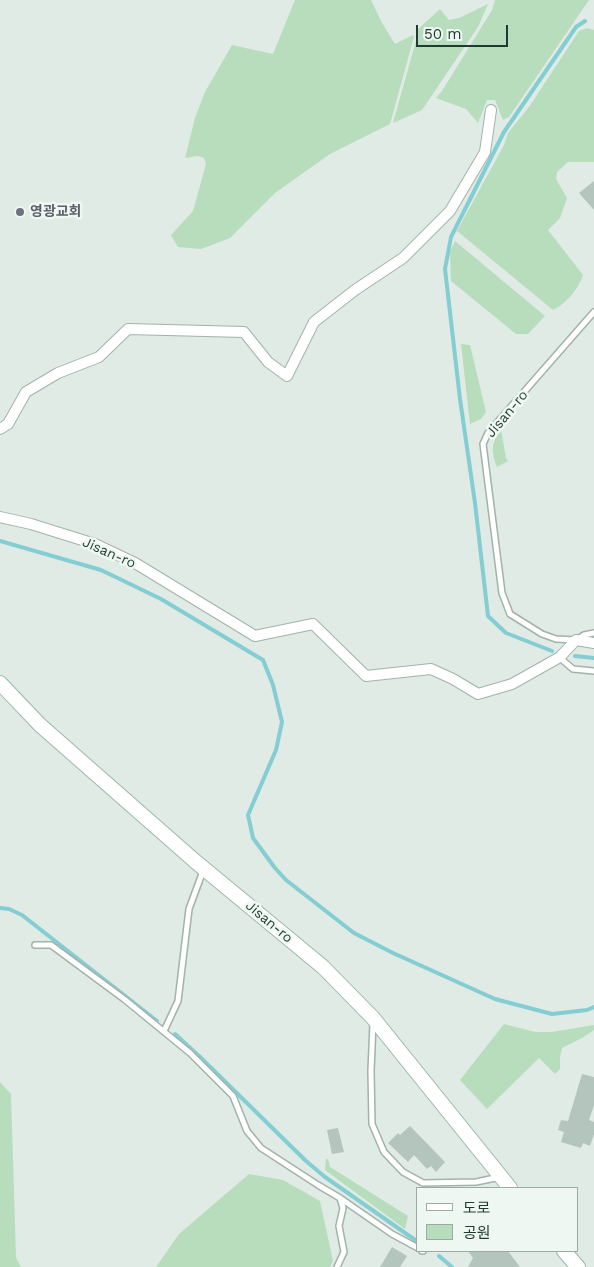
<!DOCTYPE html>
<html>
<head>
<meta charset="utf-8">
<style>
  body { margin:0 }
  #map { position:relative; width:594px; height:1267px; overflow:hidden; background:#dfebe4; font-family:"Work Sans","Noto Sans KR",sans-serif }
  canvas { display:block }
  .legend { position:absolute; left:416px; top:1187px; width:162px; height:65px; box-sizing:border-box; background:#eff7f2; border:1px solid #9caca5; margin:0; padding:6px 9px; list-style:none; font-size:15px; color:#1f3b31 }
  .legend li { display:flex; align-items:center; gap:10px; height:25px }
  .legend b { width:25px; border:1px solid #9caca5 }
  .scale { position:absolute; left:416px; top:25px; width:92px; height:22px; box-sizing:border-box; border:2px solid #1f3b31; border-top:0; padding-left:6px; font-size:15px; line-height:18px; white-space:nowrap; color:#1f3b31; -webkit-text-stroke:4px #eff7f2; paint-order:stroke }
</style>
</head>
<body>
<div id="map">
<canvas width="594" height="1267"></canvas>
<ul class="legend">
<li><b style="height:6px;background:#fff"></b>도로</li>
<li><b style="height:14px;background:#b7ddbd"></b>공원</li>
</ul>
<div class="scale">50 m</div>
</div>
<script>
const context = document.querySelector('canvas').getContext('2d');
context.lineJoin = 'round';
function fill(path, color) { context.fillStyle = color; context.fill(path, 'evenodd'); }
function strokePath(path, color, width, dash) { context.strokeStyle = color; context.lineWidth = width; context.lineCap = dash ? 'butt' : 'round'; context.setLineDash(dash || []); context.stroke(path); }
function label(font, color, halo, rows, align = 'center') {
  context.font = font + ' "Work Sans","Noto Sans KR",sans-serif'; context.lineWidth = 5; context.setLineDash([]); context.textBaseline = 'middle'; context.strokeStyle = halo; context.fillStyle = color; for (const [text, x, y, turn = 0] of rows) {
    context.save(); context.translate(x, y); context.rotate((+turn || 0) * Math.PI / 180); context.textAlign = isNaN(turn) ? turn : align; if (halo) context.strokeText(text, 0, 0); context.fillText(text, 0, 0); context.restore();
  }
}
const green = new Path2D(`
  M295,0H371L382,23L395,44L413,35L414,37L390,124L330,154L275,193L230,238L201,249L178,247L171,235L193,211L206,164L204,158L198,156L185,158L195,118L205,92L232,45L273,54Z
  M495,0H589L509,117L503,120L495,100H487L478,123L466,109L436,98L442,91L492,10Z
  M488,4L478,27L422,110L393,123L417,37L416,31L440,9L449,20L459,18Z
  M587,28L594,30V162H568L557,172L556,179L567,198L560,218L548,230L583,275C579,288 566,304 553,310L457,231L504,145L508,133L529,107L579,31Z
  M455,241L545,316L528,334H516L451,281L450,252Z
  M461,344L470,345L486,412L481,419L470,424Z
  M501,429L506,458L508,461L497,467C491,452 491,443 501,429Z
  M504,1024L535,1032H552L594,1025V1030L582,1038L562,1048L560,1057V1069L555,1074L539,1058L487,1109L460,1080Z
  M0,1082L11,1094L16,1258L21,1267H0Z
  M326,1159H328L330,1167L408,1216L405,1229L325,1170Z
  M249,1174L283,1180L320,1201L333,1261L330,1267H156L179,1234Z`);
const stream = new Path2D(`
  M0,541L101,570L161,599L263,660L273,685L282,722L276,750L248,815L253,838L275,868L286,880L354,933L393,953L495,999L552,1014L587,1010L594,1007
  M552,651L506,633L488,616L475,503L460,399L445,269L451,237L504,132L576,27L585,21
  M575,656L594,658
  M0,908L9,909L22,915L157,1021
  M175,1034L199,1056L306,1161L325,1177L418,1242
  M439,1256L452,1267`);
const building = new Path2D(`
  M594,181V210L579,193Z
  M582,1074L594,1077V1105L589,1120L594,1122V1134L590,1146L583,1143L581,1148L561,1142L564,1132L558,1130L561,1120L568,1121Z
  M410,1126L445,1162L436,1172L431,1166L427,1169L414,1155L408,1162L388,1143L398,1133L400,1135Z
  M338,1128L344,1152L332,1154L327,1130Z
  M392,1247L407,1256L400,1267H380Z
  M468,1251H508L520,1267H468L473,1258Z`);
const lane = new Path2D(`
  M594,312L488,433L483,444L502,593L510,614L542,634L556,639L576,640L584,635L594,633
  M560,658L573,669L594,671
  M35,945H51L124,999L190,1053L233,1096L247,1131L261,1148L318,1185L340,1198L343,1208L339,1226L344,1252L337,1267
  M373,1023L371,1071L372,1124L384,1152L403,1172L423,1183L476,1182L500,1177
  M164,1031L178,1001L189,909L203,871
  M340,1198L392,1234L418,1248
  M422,1251H423`);
const street = new Path2D(`
  M0,429L8,424L26,392L58,373L99,357L128,329L244,332L268,362L287,376L314,322L355,290L403,258L450,211L485,152L491,110
  M0,517L31,524L95,544L135,563L255,636L313,624L366,676L431,669L453,679L478,694L512,684L560,657L576,640L594,643`);
const secondary = new Path2D(`
  M0,683L40,725L196,862L323,967L373,1018L510,1188
  M564,1251L578,1267`);
const markers = [
  [20,212,5,"#6b7280"]
];
const worshipNames = [
  ["영광교회",30,212]
];
const streetNames = [
  ["Jisan-ro",507,414,-50],
  ["Jisan-ro",109,553,24],
  ["Jisan-ro",269,922,40]
];
fill(green, '#b7ddbd');
strokePath(stream, '#84cdd2', 4);
fill(building, '#b4c5bd');
strokePath(lane, '#a2b3ab', 8);
strokePath(street, '#a2b3ab', 12);
strokePath(secondary, '#9db7ab', 16);
strokePath(lane, '#fff', 5);
strokePath(street, '#fff', 10);
strokePath(secondary, '#fff', 14);
for (const [x, y, r, color] of markers) { const dot = new Path2D(); dot.arc(x, y, r, 0, 2 * Math.PI); context.fillStyle = color; context.fill(dot); strokePath(dot, '#eff7f2', 2); }
label('bold 14px', '#5b616d', '#eff7f2', worshipNames, 'left');
label('14px', '#1f3b31', '#eff7f2', streetNames);
</script>
</body>
</html>
